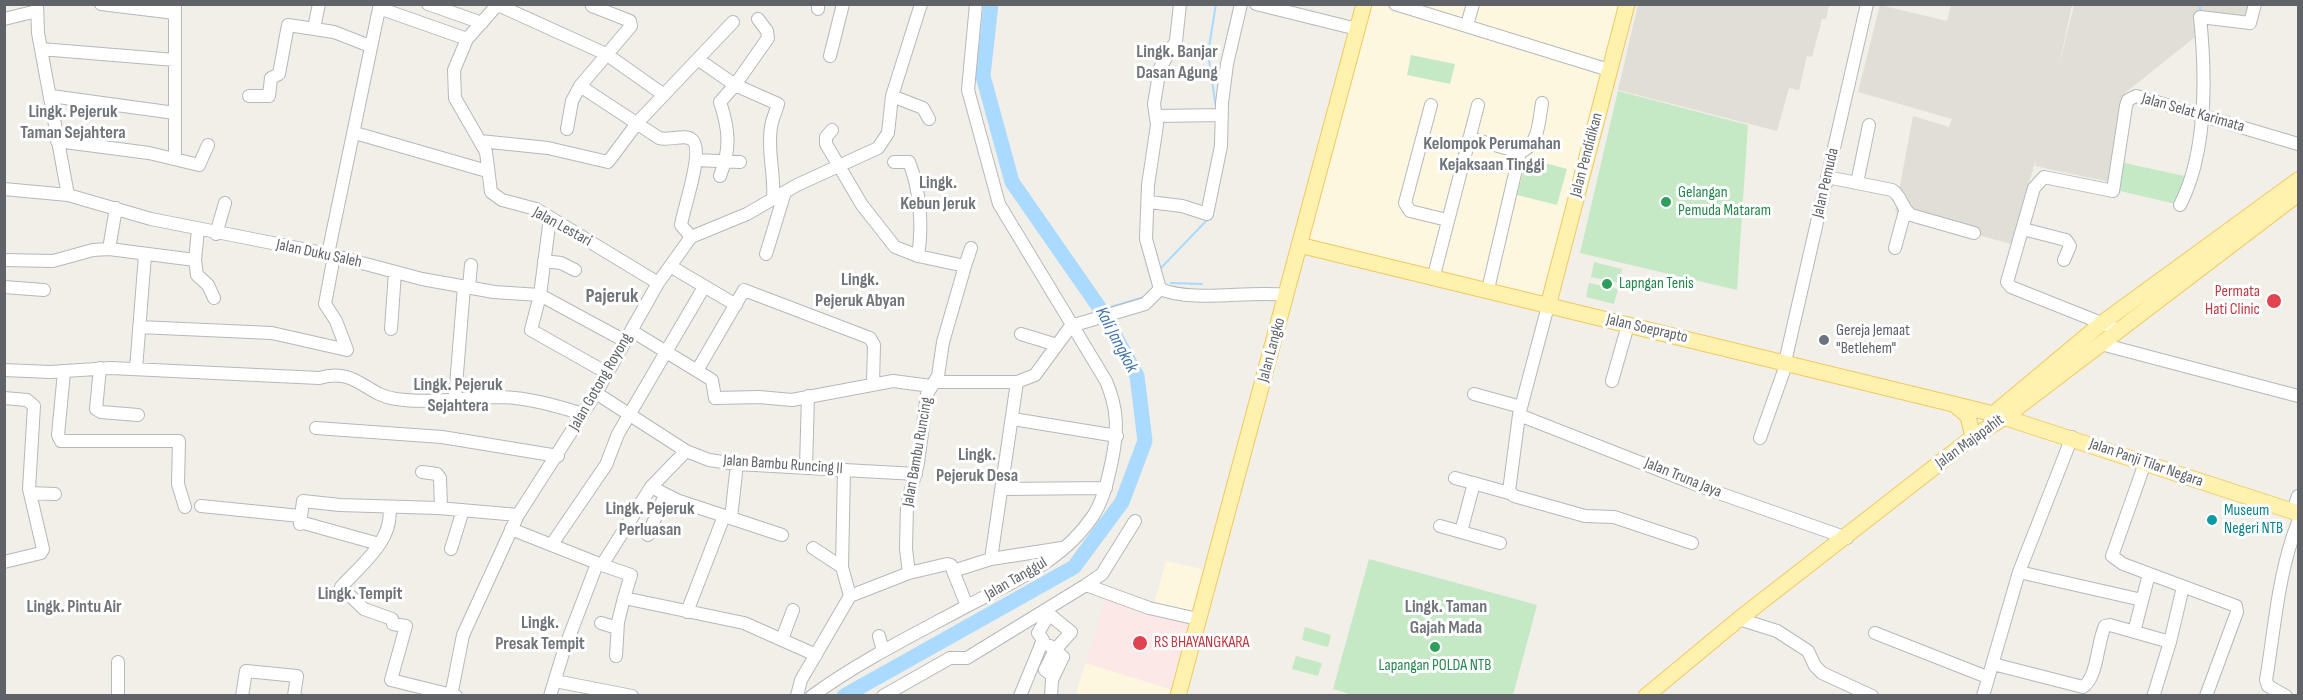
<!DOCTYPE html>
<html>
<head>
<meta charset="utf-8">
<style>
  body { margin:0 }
  #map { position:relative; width:2303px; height:700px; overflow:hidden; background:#f1efe8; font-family:"Sofia Sans Condensed",sans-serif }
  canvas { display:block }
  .frame { position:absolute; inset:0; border:6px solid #5f6368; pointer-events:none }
</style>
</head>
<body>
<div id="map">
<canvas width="2303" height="700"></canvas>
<div class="frame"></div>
</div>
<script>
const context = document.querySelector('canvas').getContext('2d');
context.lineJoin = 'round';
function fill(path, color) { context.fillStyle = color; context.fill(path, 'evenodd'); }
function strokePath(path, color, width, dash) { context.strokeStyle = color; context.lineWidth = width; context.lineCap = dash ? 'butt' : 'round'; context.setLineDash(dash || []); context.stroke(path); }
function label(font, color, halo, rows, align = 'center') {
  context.font = font + ' "Sofia Sans Condensed",sans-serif'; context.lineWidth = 6; context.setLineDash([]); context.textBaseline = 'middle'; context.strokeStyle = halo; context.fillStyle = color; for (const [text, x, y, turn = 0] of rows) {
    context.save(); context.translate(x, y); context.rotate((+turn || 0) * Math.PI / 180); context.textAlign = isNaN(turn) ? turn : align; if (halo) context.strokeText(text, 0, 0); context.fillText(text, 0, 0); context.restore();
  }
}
const commercial = new Path2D(`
  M1361,5H1625L1552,288L1541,297L1295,237Z
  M1166,561L1211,571L1197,616L1154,604Z
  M1086,663L1176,691L1174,696H1075Z`);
const education = new Path2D(`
  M1638,5V4L1829,5L1826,19H1822L1812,57L1807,56L1799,90L1789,88L1777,131L1618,90Z
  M1880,5L1947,21L1951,5H2072L2058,70L2074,5H2250L2247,19L2199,12L2195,37L2125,93L2109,182L2035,166L2036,159L2011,244L1895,212L1913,116L1949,127L1952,119L1858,92Z`);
const medical = new Path2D(`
  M1106,596L1195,623L1176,691L1086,663Z`);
const green = new Path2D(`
  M1411,55L1455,64L1450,84L1407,75Z
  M1618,91L1748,125L1737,290L1580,253Z
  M1527,158L1567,169L1557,205L1517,195Z
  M2120,162L2189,177L2176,204L2116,190Z
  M1594,262L1622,269L1619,283L1591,277Z
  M1589,283L1618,289L1614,304L1586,297Z
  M1369,559L1537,605L1513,695L1356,696L1333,689Z
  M1305,627L1331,635L1328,647L1302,640Z
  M1296,656L1322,663L1318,676L1292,669Z`);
const stream = new Path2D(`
  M2199,4L2201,12
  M1216,108L1208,53L1216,4
  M1160,269L1208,219
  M1171,283L1202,284
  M1101,310L1144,297`);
const river = new Path2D(`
  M844,696L1074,567L1122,502L1145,441L1137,376L1101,310L1012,182L983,76L991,4`);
const minor = new Path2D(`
  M37,4L38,33L68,195
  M101,4L175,13
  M428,4L482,23
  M498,4L467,39L454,70L455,98L486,152L491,192L502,200L536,209L658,283
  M1180,4L1176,41L1160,68L1154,104L1157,125L1148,185L1146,239L1160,289C1194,303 1249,290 1287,295
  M1256,4L1357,29
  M1395,4L1609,70
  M498,5L606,54L664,95
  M379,8L467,39
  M818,9V4
  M4,19L37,11
  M758,19L767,31L768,38L735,85L778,104C776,112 772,119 771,127C767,151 775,174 773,199
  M1467,25L1473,4
  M314,28L319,4
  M41,49L175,60
  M830,56L843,4
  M699,60L735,85L720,102C729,129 731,149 720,176
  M580,86L631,26L630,21L592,6
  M51,96L175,113
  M249,96H269L271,78L279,74L288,25L334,32L370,46
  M892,96L923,108L929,119
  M1431,105L1405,203L1410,211L1447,220
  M1156,116L1222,115
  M567,129L572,101L580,86L659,138C669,141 684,134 691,139C706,148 683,209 681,225L691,237
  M832,130L826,137V144L862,205L895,247L918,256L965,266L943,342L938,376L927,394L918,463L907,505L906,549L909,573L850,596
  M355,133L487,171
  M1469,138L1520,152C1539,146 1539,120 1542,103
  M57,141L149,153L199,165L208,145
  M480,141L548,148L608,162L638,122L733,22
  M175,159V4
  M696,160L740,162
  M894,162H909C920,189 923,227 918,256
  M1827,177L1892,190C1902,196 1901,208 1911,215L1974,233
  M1857,183L1869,125
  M4,189L68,195L151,219L328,254L422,279L494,292L540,295L625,341
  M1149,202L1182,206L1207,214L1221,146L1222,103L1227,64L1241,4
  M2180,205C2207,153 2206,75 2200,17L2250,23L2255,4
  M550,218L540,295L531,330L607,373
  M2023,229L2066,240L2070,246L2064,260
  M216,234L225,203
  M1895,248L1905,211
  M109,249L116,208
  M328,254L380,4
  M766,254L785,192
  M4,260L53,261L93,250L109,249L195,260L198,230
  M195,260L197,275L208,285L214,298
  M544,261L561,263L575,270
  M670,266L736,305
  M965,266L971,248
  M1433,279L1478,105
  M1489,285L1520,152
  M4,287L44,290
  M469,287L471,265
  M1548,306L1519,415L1509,491L1514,496L1585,516L1614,517L1692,543
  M139,327L272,333L347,350L336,321L325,304L334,256
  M391,329L395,272
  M2119,330L2011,287L2007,282L2034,188L2044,177L2113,191L2126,106L2128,100L2136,96L2298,144
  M632,331L712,380L715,398L759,397L792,400L893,381L931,386
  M1021,334L1057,345
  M2101,344L2298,396
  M1785,362L1867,4
  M100,368L96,409L101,412L138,415
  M136,369L145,255
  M698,369L744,290L870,338L874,345L873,383
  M4,370L50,372L111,368L319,378C357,367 365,395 396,399C430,404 467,397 502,397C530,398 557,406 583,414
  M64,372L58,435L61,441H179L178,484L185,507
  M1612,381L1628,325
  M935,382H1017L1035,375L1071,326L1145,304L1160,289
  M596,393L686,451L709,460L737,464L916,474
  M1474,394L1521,407
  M4,398L27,400L34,406L29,489L43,549L41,553L4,562
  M455,398L464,287
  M1519,415L1713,491L1847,538
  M1013,419L1117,436
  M316,428L442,437L558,456
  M1760,438L1787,362
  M2145,463L2112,556L2123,564L2236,606L2237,612L2206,696
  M806,467L808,396
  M844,470L842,567L850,596
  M422,472L437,474L440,478L441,508
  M1455,478L1509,493
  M651,487L679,501L782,535
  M1002,489L1106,488
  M30,493L55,494
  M201,506L300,516
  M389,507C395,539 361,565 341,587L364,609L392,619L393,624L406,626L391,680L456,696
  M2293,511L2298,496
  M731,518L737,464
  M300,522L379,544
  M300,524L303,501L340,505L438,508L518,515
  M1440,526L1500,543
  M511,529L602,565L651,487L686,451
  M1461,532L1474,483
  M648,535L665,495
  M552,544L606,465L618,434L704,287
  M813,548L842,567
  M451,549L463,510
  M991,559L1017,382
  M602,565L631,575L624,598L744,623L816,655
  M953,571L967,606
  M2019,572L2142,600
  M909,573L947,564L951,565L953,571L991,559L1062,548
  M1086,585L1149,608L1198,619
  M1045,611L1071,632L1055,650L1063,657L1052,680L1051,696
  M687,612L724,516
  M1739,619L1777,631L1808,651L1815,666L1822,673L1872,696
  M601,623L617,628
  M2134,632L2149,574
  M1875,633L1987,677
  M879,636L883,651
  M782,639L793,610
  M1050,646L1055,650L1045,670L1053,676
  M616,656L618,622L624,598
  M1993,664L2083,687C2098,677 2097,642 2105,626L2110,625L2170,642
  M555,681L632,696
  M2154,694L2170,642L2183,587
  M118,696V662
  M242,696L246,671L297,676L294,696
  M451,696L463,635L518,515L596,393L658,283L691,237L747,214L797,185L878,148L888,133L892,96L921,4
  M550,696L564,650L597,564
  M797,696L801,680L850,596
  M812,696C860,661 913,635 965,607C1012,582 1062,562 1093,516C1104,499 1108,479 1112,460C1118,430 1118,409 1106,381L999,204L968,90L976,4
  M883,696L950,658H967L1086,585L1102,574L1135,521
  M1020,696L1043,640L1038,633L1049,614
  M1983,696L2019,572L2072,437
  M2286,696L2268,686L2266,680C2275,626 2278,573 2298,522`);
const major = new Path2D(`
  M1299,245L1994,414L2298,513
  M1548,306L1627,4
  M1954,404L1968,416L1973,437
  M1998,410L2102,323L2298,180
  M1178,696L1364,4
  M1646,696L1739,619L1973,437L2005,417L2298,194`);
const markers = [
  [1666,202,6,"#2e9e5b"],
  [1607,284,6,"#2e9e5b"],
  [2274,301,8,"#e0444e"],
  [1824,340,6,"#6b7280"],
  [2212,520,6,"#0f9aa8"],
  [1140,643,8,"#e0444e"],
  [1435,647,6,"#2e9e5b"]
];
const streetNames = [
  ["Jalan Selat Karimata",2193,113,16],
  ["Jalan Pendidikan",1587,155,-75],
  ["Jalan Pemuda",1826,183,-77],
  ["Jalan Lestari",562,227,29],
  ["Jalan Duku Saleh",319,254,12],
  ["Jalan Soeprapto",1647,329,13],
  ["Jalan Langko",1272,350,-75],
  ["Jalan Gotong Royong",601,382,-60],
  ["Jalan Majapahit",1970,442,-36],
  ["Jalan Bambu Runcing",918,452,-80],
  ["Jalan Panji Tilar Negara",2146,463,19],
  ["Jalan Bambu Runcing II",783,465,4],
  ["Jalan Truna Jaya",1683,478,22],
  ["Jalan Tanggul",1016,579,-30]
];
const leisureNames = [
  ["Gelangan",1678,193],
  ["Pemuda Mataram",1678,211],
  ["Lapngan Tenis",1619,284],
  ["Lapangan POLDA NTB",1435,666,"center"]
];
const healthNames = [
  ["Permata",2260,292],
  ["Hati Clinic",2260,310],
  ["RS BHAYANGKARA",1154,643,"left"]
];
const worshipNames = [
  ["Gereja Jemaat",1836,331],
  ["\"Betlehem\"",1836,349]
];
const cultureNames = [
  ["Museum",2224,511],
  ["Negeri NTB",2224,529]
];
const neighbourhoodNames = [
  ["Lingk. Banjar",1177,52],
  ["Dasan Agung",1177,73],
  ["Lingk. Pejeruk",73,112],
  ["Taman Sejahtera",73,133],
  ["Kelompok Perumahan",1492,144],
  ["Kejaksaan Tinggi",1492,165],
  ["Lingk.",938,183],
  ["Kebun Jeruk",938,204],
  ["Lingk.",860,280],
  ["Pejeruk Abyan",860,301],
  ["Lingk. Pejeruk",458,385],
  ["Sejahtera",458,406],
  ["Lingk.",977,455],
  ["Pejeruk Desa",977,476],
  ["Lingk. Pejeruk",650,509],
  ["Perluasan",650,530],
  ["Lingk. Tempit",360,594],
  ["Lingk. Pintu Air",74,607],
  ["Lingk. Taman",1446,607],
  ["Gajah Mada",1446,628],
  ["Lingk.",540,623],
  ["Presak Tempit",540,644]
];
const waterNames = [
  ["Kali Jangkok",1116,340,62]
];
const quarterNames = [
  ["Pajeruk",612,297]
];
fill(commercial, '#fef7e0');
fill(education, '#e1ded6');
fill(medical, '#fce8e6');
fill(green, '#c5e8c5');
strokePath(stream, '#aadaff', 2);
strokePath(river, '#aadaff', 15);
strokePath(minor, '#b5b8bc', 14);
strokePath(major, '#f2c960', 17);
strokePath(minor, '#fff', 12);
strokePath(major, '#fff2af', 15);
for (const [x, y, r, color] of markers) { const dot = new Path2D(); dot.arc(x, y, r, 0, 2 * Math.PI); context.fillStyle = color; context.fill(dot); strokePath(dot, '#fff', 2); }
label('16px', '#5f6368', '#fff', streetNames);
label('16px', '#27864d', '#fff', leisureNames, 'left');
label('16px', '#be3a42', '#fff', healthNames, 'right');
label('16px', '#5b616d', '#fff', worshipNames, 'left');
label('16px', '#0d838f', '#fff', cultureNames, 'left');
label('bold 18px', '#70757a', '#fff', neighbourhoodNames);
label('italic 18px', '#4174aa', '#fff', waterNames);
label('bold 20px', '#70757a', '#fff', quarterNames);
</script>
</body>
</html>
